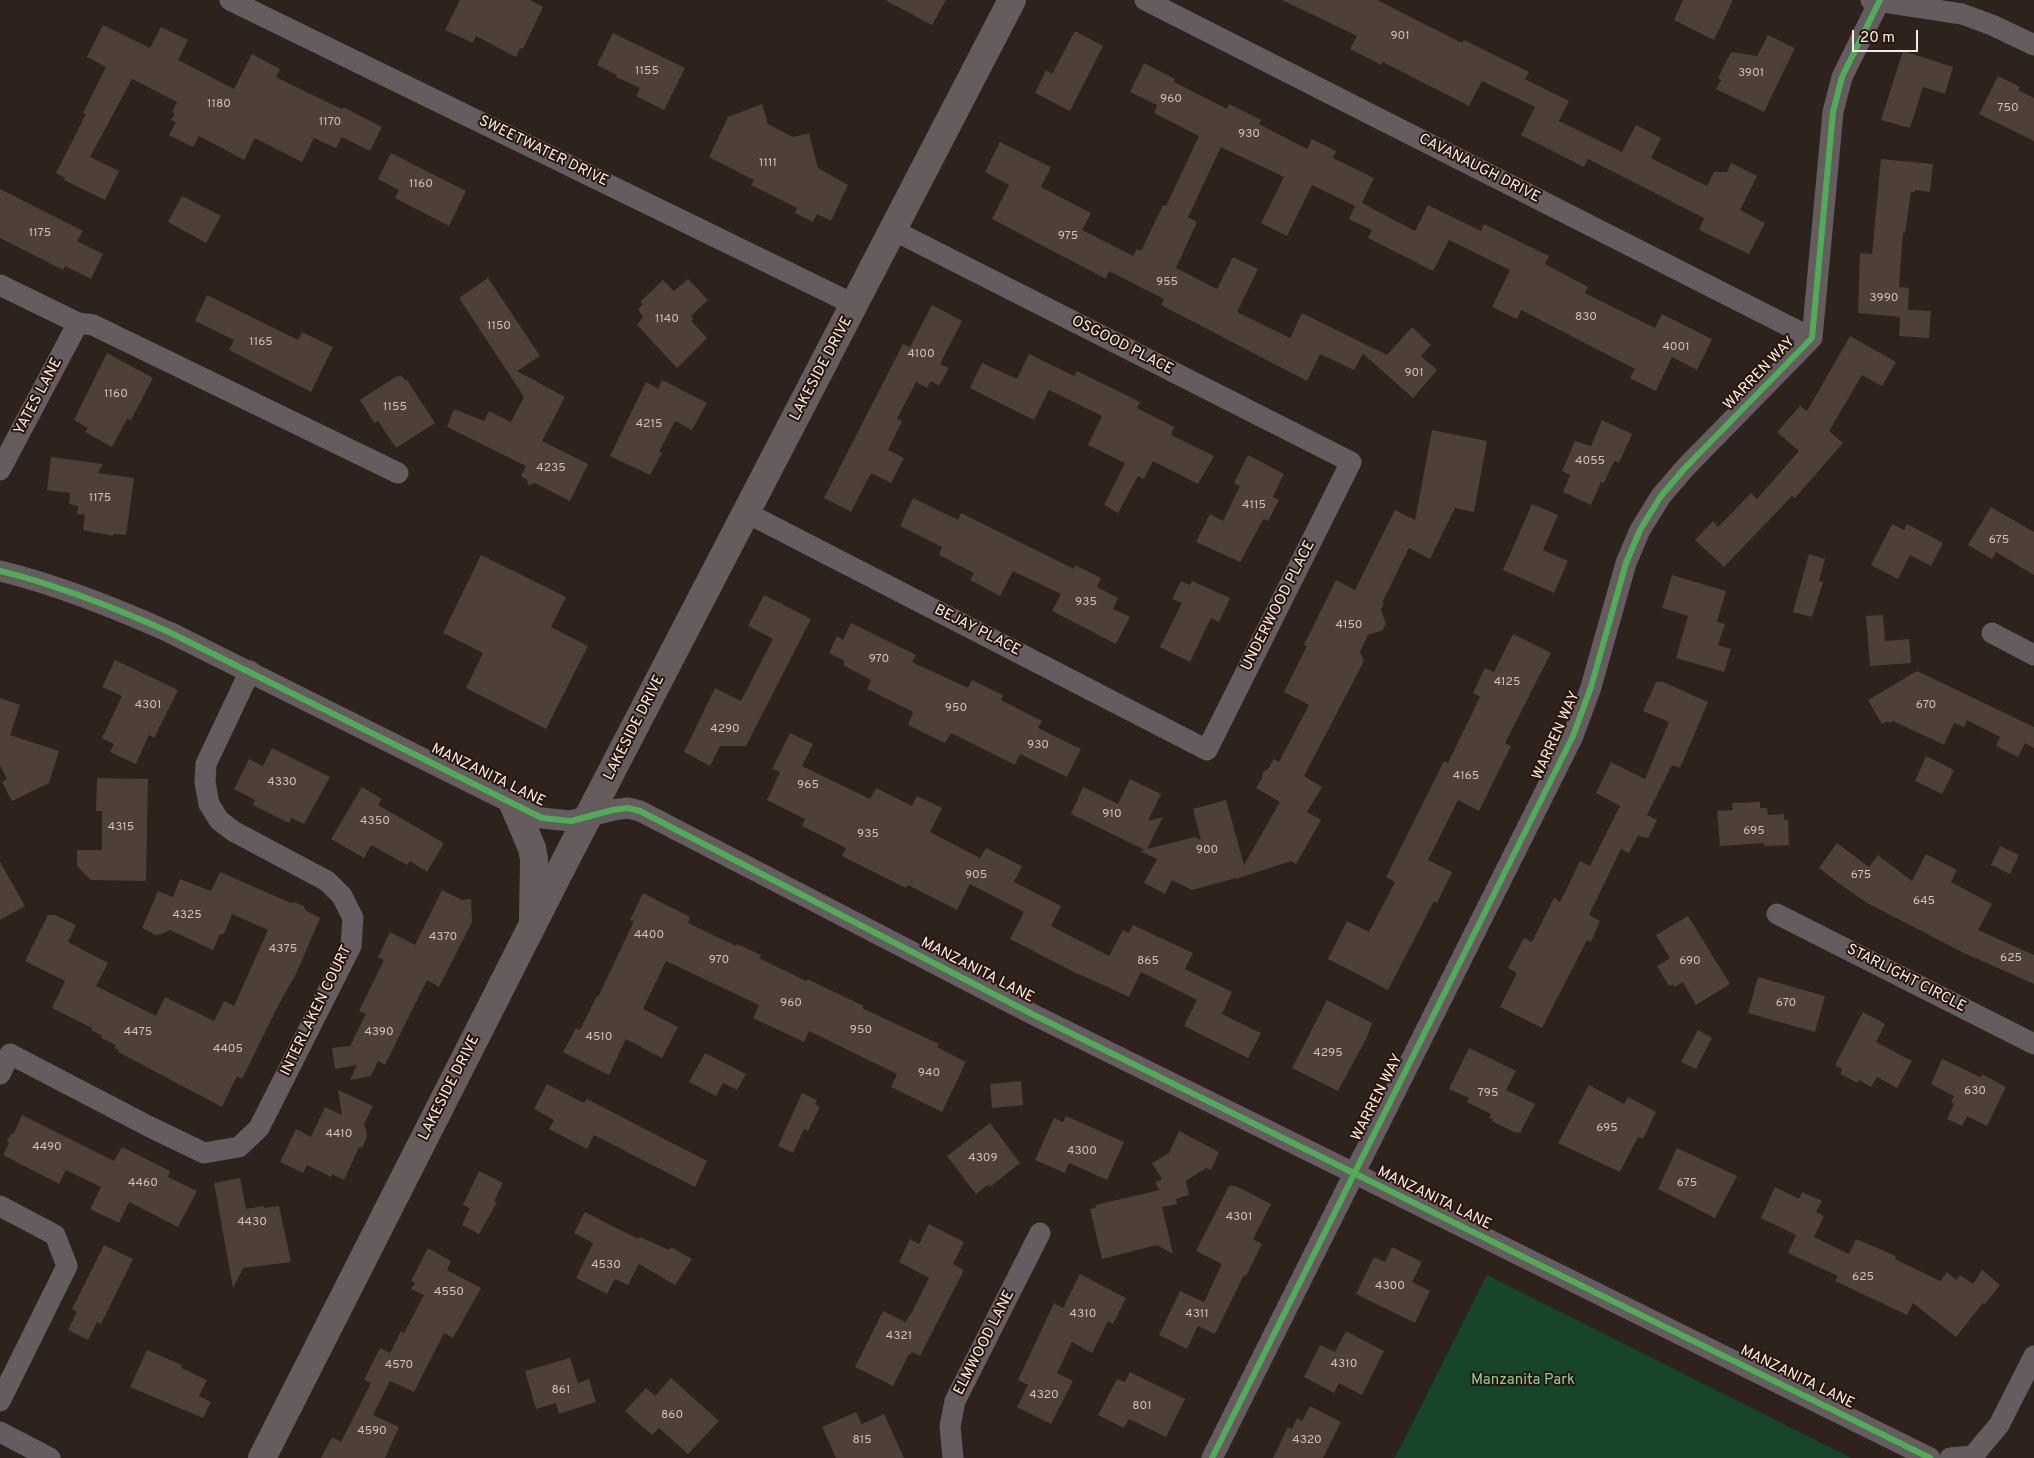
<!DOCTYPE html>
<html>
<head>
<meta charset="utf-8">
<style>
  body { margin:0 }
  #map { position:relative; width:2034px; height:1458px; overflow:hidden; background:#2d221c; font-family:Overpass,sans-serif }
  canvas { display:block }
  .scale { position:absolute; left:1852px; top:30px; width:66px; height:22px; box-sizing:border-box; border:2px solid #f8eae3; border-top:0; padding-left:6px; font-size:15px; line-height:18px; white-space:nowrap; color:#f8eae3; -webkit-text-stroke:4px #29170d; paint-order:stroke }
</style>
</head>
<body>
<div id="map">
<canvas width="2034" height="1458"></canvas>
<div class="scale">20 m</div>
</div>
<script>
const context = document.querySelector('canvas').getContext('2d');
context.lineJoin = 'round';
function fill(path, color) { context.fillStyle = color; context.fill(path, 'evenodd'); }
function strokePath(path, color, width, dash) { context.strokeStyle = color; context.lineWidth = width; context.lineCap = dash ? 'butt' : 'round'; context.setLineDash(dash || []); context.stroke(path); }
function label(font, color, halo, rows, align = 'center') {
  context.font = font + ' Overpass,sans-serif'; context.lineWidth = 4; context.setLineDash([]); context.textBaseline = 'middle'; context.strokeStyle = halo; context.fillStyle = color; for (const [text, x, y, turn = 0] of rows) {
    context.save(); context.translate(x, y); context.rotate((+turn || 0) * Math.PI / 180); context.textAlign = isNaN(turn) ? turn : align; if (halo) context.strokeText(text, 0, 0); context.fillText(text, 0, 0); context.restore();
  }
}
const green = new Path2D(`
  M1487,1275L1851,1458H1395Z`);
const building = new Path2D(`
  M460,0H530L543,7L523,49L520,48L516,57L476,36L473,43L445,30Z
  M885,0H946L932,25Z
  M1282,0H1377L1462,43L1464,40L1529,72L1525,79L1569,101L1559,121L1622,152L1636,125L1661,138L1651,158L1707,186L1714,172H1727L1731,163L1757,176L1740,210L1765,223L1749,254L1699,230L1704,218L1588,159L1584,167L1521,135L1535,107L1482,81L1469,106L1383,62L1381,65L1350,49L1357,36Z
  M1683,0H1733L1714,40L1674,20Z
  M103,25L150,48L161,27L188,40L178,60L234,89L252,54L280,69L276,77L323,100L342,109L343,107L382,127L370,151L342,137L336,148L314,138L302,162L255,138L244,160L199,136L193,147L169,135L176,122L171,120L175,114L172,112L177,102L132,79L90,157L119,171L105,200L64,180L65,178L56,173L86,114L83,113L106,67L87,57Z
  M1075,31L1103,46L1070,111L1035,93L1046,70L1052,74Z
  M613,33L685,68L664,110L636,96L640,88L616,77L617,75L597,65Z
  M1768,35L1795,48L1764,112L1716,89L1721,80L1718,78L1731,52L1757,56Z
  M1903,51L1953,67L1945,94L1923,87L1910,128L1881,120Z
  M1144,63L1175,79L1174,82L1227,109L1229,104L1261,120L1259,124L1307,149L1312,139L1336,151L1333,158L1374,178L1362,203L1415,231L1428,205L1481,231L1484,224L1549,256L1545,264L1588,287L1585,293L1655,328L1662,314L1712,339L1697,370L1672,357L1656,391L1630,378L1635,369L1521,310L1517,319L1492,307L1510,270L1449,240L1433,271L1368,238L1372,230L1349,219L1355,206L1312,185L1287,236L1261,223L1284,177L1221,147L1188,217L1197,222L1176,268L1217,289L1233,257L1258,269L1237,312L1290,338L1302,313L1387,355L1412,327L1431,345L1421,356L1437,370L1413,398L1363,354L1354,370L1320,354L1307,381L1161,305L1164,299L1109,271L1106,279L992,219L1009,185L985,172L1000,142L1051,167L1041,187L1091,213L1082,230L1133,256L1137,249L1141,251L1163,205L1166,206L1199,136L1154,113L1157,105L1130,92Z
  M1998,76L2020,87L2018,90L2034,98V141L1979,114Z
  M762,104L768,124L793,137L809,133L818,168L848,185L831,221L817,214L813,222L795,213L797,208L751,185L754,180L709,157L728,117Z
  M391,153L466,191L449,226L395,198L399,190L378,179Z
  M1881,159L1933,164L1930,192L1915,190V192H1911L1905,233H1903L1899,287L1909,288L1908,310L1931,311L1929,338L1899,336L1900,317L1858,313L1860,253L1872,254Z
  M0,189L83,231L77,241L103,254L91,279L65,266L63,270L0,238Z
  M182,196L221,216L206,243L168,222Z
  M488,278L540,356L517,371L565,397L542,441L588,464L570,501L535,483L529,486L527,480L521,476L526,466L447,427L454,409L484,421L489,411L511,422L524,397L459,298Z
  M688,279L708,300L691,316L694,319L691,321L707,338L677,368L637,325L643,317L638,309L643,304L640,302L663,280L674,291Z
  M207,295L298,340L302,332L333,347L311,392L229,350L234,340L195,321Z
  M932,305L962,321L940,364L949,368L939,386L931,381L927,388L916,382L897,419L902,421L888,450L904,458L891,483L871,473L851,512L824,498L903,344L910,347Z
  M1850,336L1896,362L1882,386L1862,375L1829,431L1843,443L1795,498L1792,496L1724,567L1695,540L1713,521L1718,527L1751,493L1757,499L1799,451L1777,432L1800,406L1807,411Z
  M107,353L153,378L131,420L127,419L112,447L85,432L88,428L74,420Z
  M1029,354L1074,376L1077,371L1140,402L1137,408L1174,427L1171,435L1214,456L1198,484L1153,461L1144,479L1138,476L1118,513L1104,505L1125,463L1088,445L1102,416L1049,390L1034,420L970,388L982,363L1017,379Z
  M401,375L406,381L407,380L435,423L396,448L378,421L374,423L360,400L397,376L398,377Z
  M662,380L707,403L692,430L675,421L659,452L662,453L650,475L610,456L646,382L658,389Z
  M1602,420L1632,434L1619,463L1615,461L1612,465L1604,483L1601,482L1591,505L1563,492L1570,475L1562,471L1575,441L1591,446Z
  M1432,430L1487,441L1474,512L1455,508L1430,559L1409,548L1382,603H1384L1381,610L1386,623L1383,630L1368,635L1360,652L1364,661L1304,776L1322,787L1307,812L1321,820L1296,864L1291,861L1236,879V878L1192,890L1172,880L1165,894L1144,883L1157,859L1140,851L1145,850L1071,814L1083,787L1118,804L1130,779L1161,794L1148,821L1163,817L1147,849L1195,837L1201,840L1193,809L1226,800L1244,865L1280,802L1256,788L1262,778L1263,772L1268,769L1274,759L1279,762L1309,705L1284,692L1307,646L1304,645L1336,580L1355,590L1395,510L1415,520Z
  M1248,455L1284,474L1273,497L1279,500L1268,521L1264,519L1263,520L1240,562L1196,542L1210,514L1223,521L1240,486L1234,483Z
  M51,457L103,464L98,473L134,478L126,535L113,534V536L83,530L85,515L77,514L78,506L69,504L70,493L47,490Z
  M913,498L958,520L961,513L1074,569L1075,565L1101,578L1097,587L1118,598L1113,609L1130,617L1116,644L1052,611L1061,594L1013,571L1000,596L970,580L974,573L939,555L942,547L900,526Z
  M1532,504L1558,515L1543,550L1568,561L1554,593L1503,570Z
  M1991,507L2034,532V575L1996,552L1992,559L1968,545Z
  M1892,524L1904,530L1907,524L1943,543L1931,566L1910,555L1898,579L1871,565Z
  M1809,554L1825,559L1819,581L1823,582L1812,617L1793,612Z
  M481,555L566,597L551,627L588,646L546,729L466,688L483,653L443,633Z
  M1672,575L1726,591L1717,622L1725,624L1718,645L1731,649L1724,672L1676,658L1688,616L1662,608Z
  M1181,581L1190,585L1192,581L1230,598L1219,622L1211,618L1190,662L1160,647L1182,603L1172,599Z
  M764,595L811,619L746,746H720L710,766L684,752L715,688L741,701L773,639L748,626Z
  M1883,615L1885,641L1909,639L1911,663L1870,666L1866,616Z
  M851,623L916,655L912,662L968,688L972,680L1003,695L1001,700L1042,721L1038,728L1081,749L1067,777L1020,754L1015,765L951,733L945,743L908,725L913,712L867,689L871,680L843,665L845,661L829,653L837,636L843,640Z
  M1513,634L1551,653L1505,743L1511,746L1479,811L1458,800L1428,860L1452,872L1437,903L1434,901L1388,990L1328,959L1347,921L1369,932L1395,882L1386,877L1444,761L1448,763L1480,697L1473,693L1485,668L1494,672Z
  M115,660L178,690L154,738L149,735L136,764L110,752L114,744L102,738L122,696L102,687Z
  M1917,671L2034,727V748L2025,743L2018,757L1996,746L2000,737L1967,720L1964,727L1954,723L1944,745L1893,721L1890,723L1888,721L1882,724L1868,700Z
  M1656,682H1663L1708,702L1680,768L1672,765L1647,815L1657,820L1648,838L1638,836L1629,853L1621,849L1589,915L1600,921L1591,942L1587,940L1542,1028L1500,1007L1517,973L1508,968L1524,938L1532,942L1554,898L1560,902L1580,861L1590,866L1620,806L1596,793L1611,762L1645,779L1669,722L1643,711Z
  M0,698L20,705L10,735L59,751L49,783L12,801L2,782L7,779L0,765Z
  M790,733L813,744L802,766L870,799L876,788L912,806L917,796L942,808L930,832L980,858L986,848L1022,866L1014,882L1061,906L1051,926L1109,956L1123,930L1129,933L1133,925L1193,953L1185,969L1232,992L1222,1014L1261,1033L1248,1058L1184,1026L1197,1000L1141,972L1129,997L1070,970L1010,939L1024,912L970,884L957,910L908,885L906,888L842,856L846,848L802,826L805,819L767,800L780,772L772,769Z
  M272,748L330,777L304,824L291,818L289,823L253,805L255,800L234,789L249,759L263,766Z
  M1926,756L1954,770L1942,794L1915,781Z
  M97,778L148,779L146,881L91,880L77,866V850H102V811H96Z
  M362,787L382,799L378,805L444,843L427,872L410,861L407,865L371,845L364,858L331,839Z
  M1760,802V808H1767L1768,815L1784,814V820H1788L1789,845L1764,846V843L1720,846L1717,811L1733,810L1732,803Z
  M1837,843L1869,867L1878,855L1912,881L1926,854L1957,870L1951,882L1992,904L1978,930L2034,955V984L1964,953L1867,903L1837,882L1819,868Z
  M2000,846L2019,855L2010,874L1991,865Z
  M0,862L25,906L0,920Z
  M220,872L291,903L294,902L304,906L305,910L320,918L296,974L281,1000L242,1079L237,1076L222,1107L118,1052L119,1050L114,1048L116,1045L101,1038L102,1036L91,1030L92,1028L52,1008L65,981L25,961L48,915H55L76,925L68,942L108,963L96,986L156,1016L165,997L214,1021L224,1001L234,1006L268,930L232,914L224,934H220L213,950L170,930L161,934L155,935L142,928L158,891L173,897L180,879L211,891Z
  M442,890L462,900L471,899L472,922L439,987L427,980L385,1065L378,1061L371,1076L350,1080L357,1065L335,1069L332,1048L350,1046L366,1014L359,1011L384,960L378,957L390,932L415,945Z
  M643,893L690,917L688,923L736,946L737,944L761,955L759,958L806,981L807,979L864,1006L862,1008L939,1044L937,1047L966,1062L942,1112L891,1087L897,1074L809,1031L804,1042L753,1018L759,1005L666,961L643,1009L678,1027L662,1058L626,1039L609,1075L563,1052L576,1028L580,1030L597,996L598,997L634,921L630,920Z
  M1688,916L1730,984L1696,1005L1683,982L1675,987L1673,984L1669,986L1657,966L1670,958L1656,935Z
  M1758,977L1825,996L1815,1032L1748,1013Z
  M1327,1000L1372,1023L1367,1037L1338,1091L1292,1068Z
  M1863,1012L1885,1024L1876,1042L1912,1061L1897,1088L1877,1077L1871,1087L1859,1080L1858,1083L1840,1074L1842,1069L1835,1065Z
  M1698,1030L1712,1038L1696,1069L1681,1062Z
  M1469,1048L1516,1071L1506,1090L1535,1104L1520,1133L1517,1132L1516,1133L1492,1121L1493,1119L1489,1118L1491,1114L1467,1102L1469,1098L1449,1089Z
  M705,1053L746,1074L737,1090L723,1083L716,1096L689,1082Z
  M1942,1059L1978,1076L1981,1077L1982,1074L2006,1087L1987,1126L1967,1116L1962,1126L1947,1119L1954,1104L1951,1102L1954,1096L1931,1084Z
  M1021,1081L1023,1105L992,1108L990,1084Z
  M547,1084L584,1103L587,1099L707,1161L695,1187L594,1135L587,1149L549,1129L554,1120L534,1109Z
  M1589,1085L1624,1104L1628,1097L1656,1112L1643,1139L1638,1137L1620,1172L1558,1143Z
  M338,1090L373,1106L364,1124L367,1134L366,1139L362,1148L359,1147L344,1180L332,1174L331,1177L307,1165L303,1173L280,1162L296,1129L311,1137L325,1107L342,1115Z
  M802,1093L817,1100L815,1104L820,1107L808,1131L804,1129L793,1153L778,1146Z
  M22,1115L114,1161L122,1147L170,1171L168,1177L197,1191L178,1227L129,1202L119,1223L90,1209L101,1187L66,1170L59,1184L3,1155L9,1143L7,1140L11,1134L14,1133Z
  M1066,1116L1124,1142L1107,1180L1069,1163L1065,1173L1035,1160L1054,1118L1063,1122Z
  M990,1123L1020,1163L990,1187L988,1185L976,1194L947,1156Z
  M1179,1131L1219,1152L1211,1170L1206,1168L1186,1181L1189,1195L1176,1199L1177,1204L1162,1207L1173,1254L1157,1245L1102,1259L1090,1209L1096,1208L1095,1205L1160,1190L1155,1183L1162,1179L1152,1163L1169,1153Z
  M1677,1148L1737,1176L1715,1218L1658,1189Z
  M479,1171L503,1183L494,1201L497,1202L479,1234L462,1225L470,1208L463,1205Z
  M240,1178L246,1209L264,1206V1208L279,1206L291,1262L243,1268L233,1288L214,1183Z
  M1229,1186H1236L1271,1204L1253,1239L1262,1244L1246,1276L1244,1275L1215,1334L1198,1326L1187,1349L1159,1335L1180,1291L1204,1302L1222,1264L1196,1251Z
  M1775,1187L1799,1199L1802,1192L1822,1201L1816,1212L1824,1216L1814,1237L1849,1254L1856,1239L1896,1256L1895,1259L1940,1281L1947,1272L1956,1280L1960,1275L1973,1284L1982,1270L2000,1285L1985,1304L1983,1303L1956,1337L1913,1303L1907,1315L1835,1281L1838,1276L1788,1253L1796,1235L1761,1218Z
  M585,1212L638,1239L640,1237L669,1250L671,1247L692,1259L675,1285L639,1264L628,1285L615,1279L607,1294L576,1278L593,1243L574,1233Z
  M929,1224L964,1242L953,1264L964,1270L920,1356L912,1352L910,1355L909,1354L893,1386L855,1367L883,1311L905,1322L912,1312L929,1278L899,1262L910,1239L919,1244Z
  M104,1245L133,1259L101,1324L97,1322L88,1340L68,1330L77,1312L72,1309Z
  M1392,1247L1422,1262L1412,1282L1430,1291L1415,1323L1356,1294L1374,1257L1385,1262Z
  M428,1248L451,1261L447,1270L481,1288L453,1338L444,1333L414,1392L390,1381L373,1415L399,1427L385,1458H321L332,1437L341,1442L371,1383L364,1380L380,1348L390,1353L401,1331L404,1333L424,1295L411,1289L415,1283L411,1281Z
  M1080,1274L1126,1298L1113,1324L1108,1321L1092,1353L1072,1342L1057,1373L1073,1381L1051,1424L1017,1407L1028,1385L1018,1380L1054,1303L1063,1308Z
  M1346,1331L1384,1351L1362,1395L1339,1383L1334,1393L1304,1377L1320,1345L1335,1352Z
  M147,1350L182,1365L181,1368L207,1380L199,1396L211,1402L203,1418L130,1387Z
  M570,1358L578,1383L589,1379L596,1402L559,1414L556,1403L536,1409L525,1371Z
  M1130,1372L1185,1399L1166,1437L1129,1419L1124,1428L1098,1415L1117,1379L1125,1382Z
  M671,1378L719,1421L688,1454L659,1428L652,1435L625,1411L646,1388L655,1396Z
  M1310,1406L1341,1422L1323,1458H1273L1288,1427L1292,1429L1297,1418L1302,1421Z
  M856,1412L862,1424L884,1414L904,1458H836L822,1427Z`);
const minor = new Path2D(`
  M230,0L855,305
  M1145,0L1812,338
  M1871,0L1962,14L1992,25L2034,45
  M0,285L78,323L93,325L398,473
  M0,470L78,323
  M747,513L1207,750L1351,462L893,230
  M0,571C58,585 115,608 169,632L542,818L571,821L613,810L628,808L640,811L1034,1015L1930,1458
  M1992,633L2034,655
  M1777,914L2034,1044
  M0,1074L10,1054L148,1126L204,1153L239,1147L259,1128L351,946L353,918L342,896L327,881L233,831L219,820L209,804L205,782L206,764L250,671
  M0,1206L55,1235L67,1266L0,1401
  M0,1432L50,1458
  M953,1458L950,1426L955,1401L1040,1233
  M1212,1458L1573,736L1591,687L1626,563L1640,530L1661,496L1685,468L1812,338L1833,112L1842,77L1880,0
  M1950,1458L1973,1456L1999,1425L2034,1356`);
const major = new Path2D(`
  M513,804L532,848L534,859L533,918
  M262,1458L563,865L1012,0`);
const cycleway = new Path2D(`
  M0,571C58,585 115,608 169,632L542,818L571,821L613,810L628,808L640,811L1034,1015L1930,1458
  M1212,1458L1573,736L1591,687L1626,563L1640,530L1661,496L1685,468L1812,338L1833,112L1842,77L1880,0`);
const numberNames = [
  ["901",1400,37],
  ["1155",647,72],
  ["3901",1751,74],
  ["960",1171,100],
  ["1180",219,105],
  ["750",2008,109],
  ["1170",330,123],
  ["930",1249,135],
  ["1111",768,164],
  ["1160",421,185],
  ["1175",40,234],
  ["975",1068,237],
  ["955",1167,283],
  ["3990",1884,299],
  ["830",1586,318],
  ["1140",667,320],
  ["1150",499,327],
  ["1165",261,343],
  ["4001",1676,348],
  ["4100",921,355],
  ["901",1414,374],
  ["1160",116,395],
  ["1155",395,408],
  ["4215",649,425],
  ["4055",1590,462],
  ["4235",551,469],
  ["1175",100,499],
  ["4115",1254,506],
  ["675",1999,541],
  ["935",1086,603],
  ["4150",1349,626],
  ["970",879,660],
  ["4125",1507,683],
  ["4301",148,706],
  ["670",1926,706],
  ["950",956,709],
  ["4290",725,730],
  ["930",1038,746],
  ["4165",1466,777],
  ["4330",282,783],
  ["965",808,786],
  ["910",1112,815],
  ["4350",375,822],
  ["4315",121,828],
  ["695",1754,832],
  ["935",868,835],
  ["900",1207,851],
  ["905",976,876],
  ["675",1861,876],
  ["645",1924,902],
  ["4325",187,916],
  ["4400",649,936],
  ["4370",443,938],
  ["4375",283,950],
  ["625",2011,959],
  ["970",719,961],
  ["865",1148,962],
  ["690",1690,962],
  ["960",791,1004],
  ["670",1786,1004],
  ["950",861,1031],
  ["4475",138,1033],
  ["4390",379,1033],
  ["4510",599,1038],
  ["4405",228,1050],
  ["4295",1328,1054],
  ["940",929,1074],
  ["630",1975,1092],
  ["795",1488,1094],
  ["695",1607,1129],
  ["4410",339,1135],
  ["4490",47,1148],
  ["4300",1082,1152],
  ["4309",983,1159],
  ["4460",143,1184],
  ["675",1687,1184],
  ["4301",1239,1218],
  ["4430",252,1223],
  ["4530",606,1266],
  ["625",1863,1278],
  ["4300",1390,1287],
  ["4550",449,1293],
  ["4310",1083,1315],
  ["4311",1197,1315],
  ["4321",899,1337],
  ["4310",1344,1365],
  ["4570",399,1366],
  ["861",561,1391],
  ["4320",1044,1396],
  ["801",1142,1407],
  ["860",672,1416],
  ["4590",372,1432],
  ["815",862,1441],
  ["4320",1307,1441]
];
const streetNames = [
  ["SWEETWATER DRIVE",543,152,26],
  ["CAVANAUGH DRIVE",1479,169,27],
  ["OSGOOD PLACE",1122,346,27],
  ["LAKESIDE DRIVE",822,369,-62],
  ["WARREN WAY",1760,374,-46],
  ["YATES LANE",39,397,-62],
  ["UNDERWOOD PLACE",1279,606,-63],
  ["BEJAY PLACE",977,631,27],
  ["LAKESIDE DRIVE",635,728,-63],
  ["WARREN WAY",1557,736,-66],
  ["MANZANITA LANE",488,776,26],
  ["MANZANITA LANE",977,971,27],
  ["STARLIGHT CIRCLE",1906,979,27],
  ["INTERLAKEN COURT",317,1011,-64],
  ["LAKESIDE DRIVE",450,1088,-63],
  ["WARREN WAY",1378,1098,-63],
  ["MANZANITA LANE",1434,1199,26],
  ["ELMWOOD LANE",985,1343,-63],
  ["MANZANITA LANE",1797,1378,26]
];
const parkNames = [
  ["Manzanita Park",1523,1381]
];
fill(green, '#174529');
fill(building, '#4e3f37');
strokePath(minor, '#645c5e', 21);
strokePath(major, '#675c5d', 28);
strokePath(cycleway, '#51ab58', 6);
label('12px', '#cebfb8', null, numberNames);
label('15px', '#f8eae3', '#29170d', streetNames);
label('15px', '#82d49d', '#29170d', parkNames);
</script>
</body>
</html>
